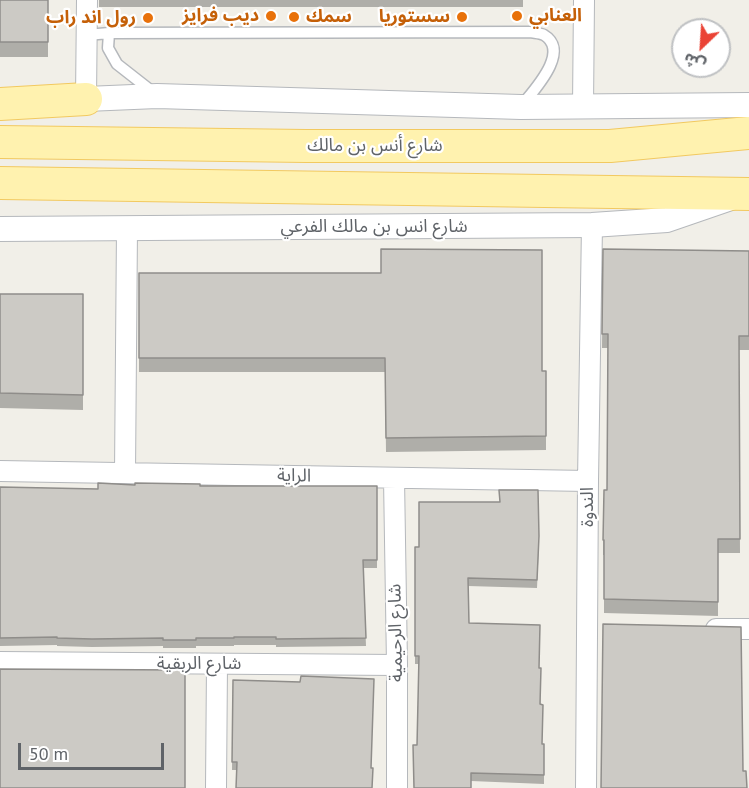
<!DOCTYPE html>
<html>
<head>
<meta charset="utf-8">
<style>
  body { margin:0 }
  #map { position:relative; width:749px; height:788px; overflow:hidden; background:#f1efe8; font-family:"PT Sans","Noto Sans Arabic",sans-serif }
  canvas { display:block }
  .north { position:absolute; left:671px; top:18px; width:60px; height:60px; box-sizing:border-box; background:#fff; border:2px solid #bfc1c3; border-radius:50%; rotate:205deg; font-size:16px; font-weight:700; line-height:24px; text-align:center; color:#5f6368 }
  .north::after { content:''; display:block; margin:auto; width:21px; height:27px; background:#ea4335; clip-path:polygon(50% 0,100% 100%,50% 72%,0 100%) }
  .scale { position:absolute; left:18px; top:743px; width:146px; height:27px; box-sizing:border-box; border:3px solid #5f6368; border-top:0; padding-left:8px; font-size:18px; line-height:21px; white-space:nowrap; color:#5f6368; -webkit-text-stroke:4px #fff; paint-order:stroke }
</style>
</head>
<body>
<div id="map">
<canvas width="749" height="788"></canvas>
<div class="north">ش</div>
<div class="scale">50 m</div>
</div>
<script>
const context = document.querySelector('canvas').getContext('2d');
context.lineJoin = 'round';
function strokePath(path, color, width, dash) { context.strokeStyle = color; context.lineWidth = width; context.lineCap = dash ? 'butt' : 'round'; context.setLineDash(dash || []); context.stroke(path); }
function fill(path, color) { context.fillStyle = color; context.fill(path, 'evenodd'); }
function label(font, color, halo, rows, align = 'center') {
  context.font = font + ' "PT Sans","Noto Sans Arabic",sans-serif'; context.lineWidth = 4.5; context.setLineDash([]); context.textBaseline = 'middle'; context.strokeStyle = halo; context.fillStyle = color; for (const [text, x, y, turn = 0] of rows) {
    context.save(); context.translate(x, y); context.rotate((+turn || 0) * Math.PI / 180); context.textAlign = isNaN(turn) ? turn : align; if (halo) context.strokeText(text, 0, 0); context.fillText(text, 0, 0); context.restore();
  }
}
const service = new Path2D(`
  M109,33L108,48L117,64L154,93
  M87,35L109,33L530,32C534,33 540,33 544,35C571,51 534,90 523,104`);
const minor = new Path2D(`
  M86,99L87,0
  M583,107L584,0
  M0,471L588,481
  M125,473L127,228
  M394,478L397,665V788
  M716,629H749
  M0,662L397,665
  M216,788L217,664
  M586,788L588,481L592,225`);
const tertiary = new Path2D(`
  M68,99H86L157,96L521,107L749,105
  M0,229L592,225L667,220L731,198`);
const primary = new Path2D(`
  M0,104L86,99
  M0,142L306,146H610L749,133
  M0,183L749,194`);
const wall = new Path2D(`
  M0,0H48V57H0Z
  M99,0H523V7H99Z
  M603,249L749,251V350H739L740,553H718V616L604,613V555H603V540L607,490L608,348H602Z
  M139,273L542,371H546V450L386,452L385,372H139Z
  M0,294H83V410L0,408Z
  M135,485L245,486H377V568H363L366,646L276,647V645H234V646H196V648H163V646L92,647L57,646V645L0,646V487L98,489Z
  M539,544L537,588L468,586L469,623L539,668L542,744H544V784L471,781L417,745L419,664H415V547Z
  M374,679L237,770H232L233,680L300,682Z`);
const building = new Path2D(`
  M0,0H48V42H0Z
  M381,249L542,250V371H546V436L386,438L385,358H139V273H381Z
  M603,249L749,251V336H739L740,539H718V602L604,599V540H603L604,490H607L608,334H602Z
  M0,294H83V395L0,393Z
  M98,483L135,485V483L200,484V486H377V560H363L366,638L276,639V637H234V638H196V640H163V638L92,639L57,638V637L0,638V487L98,489Z
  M499,490H538L539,536L537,580L468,578L469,623L540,625L539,668H541L540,704L543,705L542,744H544V775L471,773V788H414L413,745H417L419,656H415V547H419V502H500Z
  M603,624L741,627L743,771H746L747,788H601Z
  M0,669L185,670V788H0Z
  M301,676L374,679L371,768H373L372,788H236L237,762H232L233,680L300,682Z`);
const markers = [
  [271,16,6,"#e8710a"],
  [517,16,6,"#e8710a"],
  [294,17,6,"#e8710a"],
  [462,17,6,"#e8710a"],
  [148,18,6,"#e8710a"]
];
const foodNames = [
  ["ديب فرايز",259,16],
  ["العنابي",529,16,"left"],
  ["سمك",306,17,"left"],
  ["سستوريا",450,17],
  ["رول اند راب",136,18]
];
const streetNames = [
  ["شارع أنس بن مالك",375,146],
  ["شارع انس بن مالك الفرعي",374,227],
  ["الراية",294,476,1],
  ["الندوة",588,507,-90],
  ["شارع الرحيمية",396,633,-91],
  ["شارع الربقية",199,664]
];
strokePath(service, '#b5b8bc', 13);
strokePath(minor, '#b5b8bc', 22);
strokePath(tertiary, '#b5b8bc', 26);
strokePath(primary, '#f2c960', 34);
strokePath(service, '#fff', 10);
strokePath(minor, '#fff', 20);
strokePath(tertiary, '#fff', 24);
strokePath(primary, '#fff2af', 32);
fill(wall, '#afaea9');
fill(building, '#cccac5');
strokePath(building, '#8f8d8a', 1.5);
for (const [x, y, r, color] of markers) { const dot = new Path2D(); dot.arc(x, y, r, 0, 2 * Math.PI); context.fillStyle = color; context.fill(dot); strokePath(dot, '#fff', 2); }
label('bold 18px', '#c56008', '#fff', foodNames, 'right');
label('18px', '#5f6368', '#fff', streetNames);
</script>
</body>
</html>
